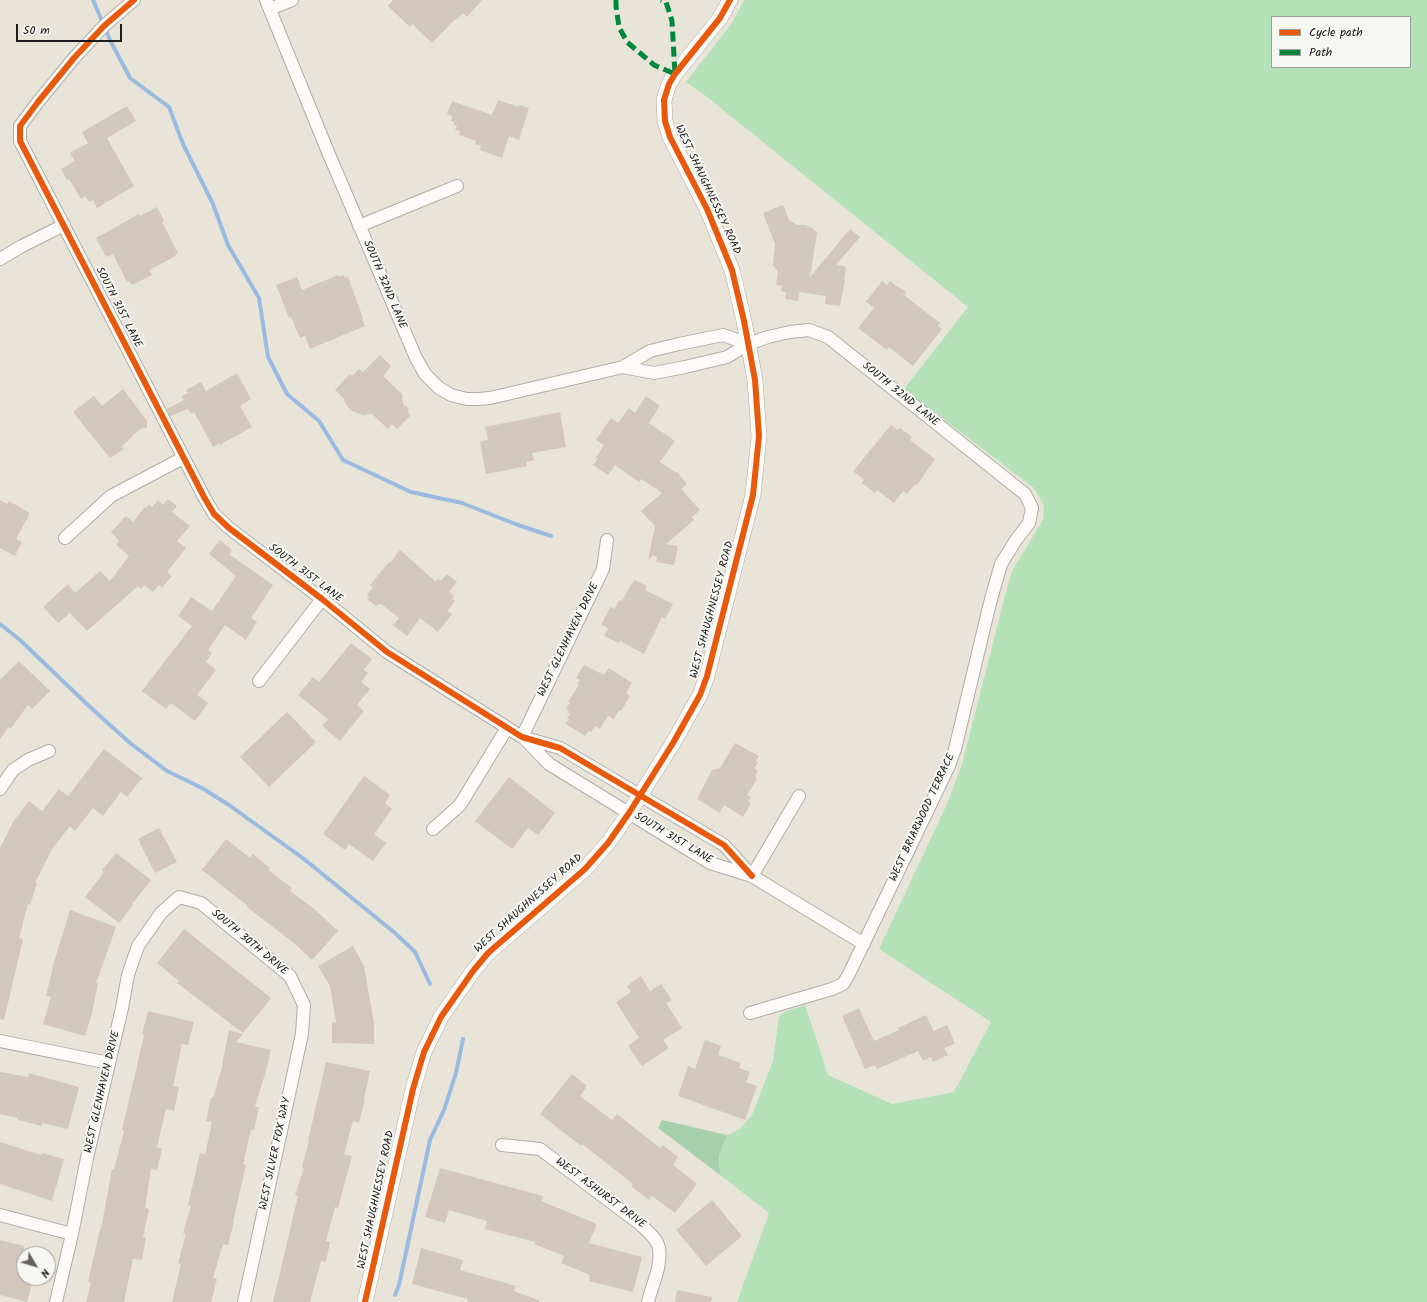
<!DOCTYPE html>
<html>
<head>
<meta charset="utf-8">
<style>
  body { margin:0 }
  #map { position:relative; width:1427px; height:1302px; overflow:hidden; background:#e9e4d8; font-family:Kalam,sans-serif }
  canvas { display:block }
  .legend { position:absolute; left:1271px; top:16px; width:140px; height:52px; box-sizing:border-box; background:#f6f6f2; border:1px solid #9f9f9c; margin:0; padding:5px 7px; list-style:none; font-size:12px; color:#1c1c1c }
  .legend li { display:flex; align-items:center; gap:8px; height:20px }
  .legend b { width:20px; border:1px solid #9f9f9c }
  .north { position:absolute; left:16px; top:1246px; width:40px; height:40px; box-sizing:border-box; background:#f6f6f2; border:1px solid #9f9f9c; border-radius:50%; rotate:128deg; font-size:11px; font-weight:700; line-height:16px; text-align:center; color:#1c1c1c }
  .north::after { content:''; display:block; margin:auto; width:14px; height:18px; background:#64625e; clip-path:polygon(50% 0,100% 100%,50% 72%,0 100%) }
  .scale { position:absolute; left:16px; top:24px; width:106px; height:18px; box-sizing:border-box; border:2px solid #1c1c1c; border-top:0; padding-left:5px; font-size:12px; line-height:14px; white-space:nowrap; color:#1c1c1c; -webkit-text-stroke:3px #f6f6f2; paint-order:stroke }
</style>
</head>
<body>
<div id="map">
<canvas width="1427" height="1302"></canvas>
<ul class="legend">
<li><b style="height:5px;background:#e8590c"></b>Cycle path</li>
<li><b style="height:5px;background:#00873e"></b>Path</li>
</ul>
<div class="north">N</div>
<div class="scale">50 m</div>
</div>
<script>
const context = document.querySelector('canvas').getContext('2d');
context.lineJoin = 'round';
function fill(path, color) { context.fillStyle = color; context.fill(path, 'evenodd'); }
function strokePath(path, color, width, dash) { context.strokeStyle = color; context.lineWidth = width; context.lineCap = dash ? 'butt' : 'round'; context.setLineDash(dash || []); context.stroke(path); }
function label(font, color, halo, rows, align = 'center') {
  context.font = font + ' Kalam,sans-serif'; context.lineWidth = 4; context.setLineDash([]); context.textBaseline = 'middle'; context.strokeStyle = halo; context.fillStyle = color; for (const [text, x, y, turn = 0] of rows) {
    context.save(); context.translate(x, y); context.rotate((+turn || 0) * Math.PI / 180); context.textAlign = isNaN(turn) ? turn : align; if (halo) context.strokeText(text, 0, 0); context.fillText(text, 0, 0); context.restore();
  }
}
const green = new Path2D(`
  M744,0H1427V1302H737L769,1213L720,1175L719,1156L727,1135L740,1129L752,1115L773,1061L779,1016L786,1011L805,1005L828,1075L892,1104L954,1092L991,1022L879,949L948,802L962,764L1006,592L1012,571L1043,520L1044,505L1034,488L904,389L968,307L702,93L686,82L732,23ZM1272,17H1410V67H1272Z`);
const forest = new Path2D(`
  M662,1120L727,1135L719,1156L720,1175L658,1128Z`);
const stream = new Path2D(`
  M93,0L110,40L130,78L169,107L183,144L213,204L228,245L259,298L268,357L287,394L319,421L343,460L411,492L462,503L518,525L551,536
  M0,624L20,640L90,707L130,743L167,771L202,788L229,805L304,859L395,933L415,952L430,984
  M395,1295L399,1285L430,1140L444,1110L456,1073L463,1039`);
const building = new Path2D(`
  M393,0H482L467,17L463,13L456,20L455,19L432,43L412,24L410,27L388,6Z
  M498,100L519,107V105L529,108L519,140L509,136L502,158L480,150L481,146L475,144L476,141L459,135L460,131L455,130L457,126L454,125V122L451,121L452,116L447,114L452,101L492,115Z
  M127,106L136,121L107,138L134,186L97,208L93,200L89,202L85,196L81,199L69,179L67,180L61,169L75,161L70,153L88,143L82,132Z
  M783,205L789,220L797,225H805L812,228L817,233L810,277L850,229L860,237L836,265L846,267L844,280H845L840,306L825,304L826,296L799,292L798,301L785,299L786,292L781,291L782,286L776,285L778,272L773,265L775,244L763,213Z
  M157,207L164,221L162,222L178,253L175,254L176,256L149,270L152,275L132,285L129,281L127,282L113,254L106,257L96,238L139,214L140,216Z
  M338,275L339,277L343,275L345,278L348,277L363,318H362L365,326L310,349L305,336L300,338L291,317L289,318L276,285L297,277L302,290Z
  M882,281L887,285L890,281L894,284L906,292L904,295L940,323L938,326L942,329L913,366L889,347L887,350L858,328L874,308L866,302Z
  M380,355L391,366L383,376L402,394L403,404L409,409L407,411L411,415L397,429L392,424L388,429L372,414L363,415L352,411L347,406L343,398L335,390L350,374L352,376L359,369L363,372Z
  M237,373L251,399L240,406L252,427L223,443L220,445L219,443L213,447L194,412L191,414L188,409L170,416L167,409L184,400L182,396L188,393L186,390L201,382L206,391Z
  M123,389L147,421V428H142L133,435L128,441L122,446L124,449L110,458L73,412L94,396L102,406Z
  M646,396L660,406L649,423L675,441L660,462L676,473L677,472L687,484L681,489L700,510L692,517L694,520L666,544L678,546L674,565L656,562L657,557L653,556L648,560L655,526L641,511L662,493L641,479L639,482L615,465L608,475L593,465L598,458L596,457L604,445L596,440L611,418L618,423L629,408L635,413Z
  M560,412L566,447L532,453L534,460L526,462L527,466L486,474L480,442L488,440L485,427Z
  M891,425L898,430L900,428L912,437L910,440L935,459L917,485L915,484L907,494L903,491L894,503L877,490L875,493L862,483L864,480L853,471Z
  M168,499L177,506L172,512L190,526L177,541L186,548L167,572L172,576L162,588L159,585L153,592L144,585L141,589L138,586L87,631L70,613L58,623L43,607L68,584L75,593L100,571L110,581L129,556L116,545L119,541L111,532L126,516L133,522L145,507H147L149,505L152,507L158,500L163,505Z
  M0,500L7,504L9,501L30,513L16,539L22,542L15,556L0,548Z
  M220,540L232,550L229,554L273,585L251,618L257,622L246,640L225,625L208,650L212,653L206,662L216,670L197,695L208,703L195,721L171,703L166,709L142,691L192,626L178,616L191,597L212,611L236,576L209,554Z
  M400,550L436,582L438,579L441,581L447,574L457,582L449,592L454,596L452,599L455,601L447,611L452,614L438,632L420,618L407,636L393,625L399,618L381,604L379,605L378,604L376,606L367,599L369,597L367,595L373,587L370,585L389,562L390,563Z
  M634,580L647,586L645,590L673,604L665,619L662,617L644,654L620,641L619,643L604,636L608,628L601,625L610,607L615,609L619,600L622,601L632,583H633Z
  M351,643L372,659L364,670L368,673L361,682L370,689L357,705L364,711L340,741L322,726L328,719L298,695L313,677L319,682Z
  M19,661L50,691L32,709L28,705L11,728L9,727L0,739V680Z
  M584,665L604,675L609,668L632,683L626,693L630,696L621,711L619,710L614,719L608,716L600,729L595,726L591,732L589,731L585,736L566,724L569,719L567,718L570,714L567,712L569,710L566,709L570,703L568,702L579,685L577,684L580,680L576,678Z
  M287,712L316,742L269,787L240,757Z
  M735,743L759,756L756,761L758,762L754,768L758,771L755,777L757,779L747,795L751,797L748,801L751,803L743,817L724,805L720,813L697,799L712,770L720,768Z
  M104,749L142,778L127,797L121,792L103,816L93,808L75,831L70,826L52,849L35,883H37L30,905L28,904L19,938L23,939L4,1020L0,1019V848L13,822L29,801L42,811L59,789L68,796Z
  M364,776L390,795L385,803L392,809L374,834L386,843L373,861L349,844L345,850L323,834Z
  M509,777L555,813L538,835L528,828L512,849L475,821Z
  M159,828L177,862L155,873L138,839Z
  M226,839L250,858L253,854L270,868L268,870L292,888L290,891L313,908L338,931L312,960L295,944L247,907L248,906L202,870Z
  M116,853L151,880L132,904L133,905L119,923L85,897L104,872L102,870Z
  M70,910L116,927L96,983H98L92,1013L85,1036L43,1024L51,997L46,996L54,962Z
  M184,929L271,998L243,1033L177,983L179,981L157,963Z
  M353,946L364,966L374,1023V1044L332,1043V1022H336L330,986L318,966Z
  M641,976L650,991L661,984L672,1000L666,1003L682,1028L663,1040L669,1048L642,1066L628,1046L639,1038L616,1002L631,992L627,986Z
  M859,1008L874,1041L899,1030L898,1028L926,1015L934,1031L947,1025L955,1044L944,1048L948,1055L933,1062L931,1057L923,1061L918,1051L877,1069L875,1065L865,1069L842,1016Z
  M148,1011L194,1022L188,1045L182,1044L173,1086L179,1087L174,1111L166,1109L157,1147L162,1149L157,1170L151,1169L145,1208L149,1209L143,1237L146,1238L142,1260L133,1259L124,1302H86L91,1283L88,1282L100,1229H101L112,1169L114,1170L124,1131L122,1130L144,1035L142,1034Z
  M229,1030L243,1034L236,1042L271,1050L265,1074L255,1107H259L254,1130H251L243,1164L246,1165L233,1222H234L228,1245L223,1244L213,1278L217,1279L211,1302H172L181,1264L178,1263L186,1234L183,1233L191,1206L188,1205L200,1153L205,1155L212,1122L206,1121L211,1098H213L223,1064H222Z
  M705,1040L721,1046L718,1055L741,1063L739,1068L750,1072L746,1082L757,1086L745,1120L678,1096L688,1066L695,1069Z
  M326,1062L370,1071L364,1099H365L359,1123L353,1121L344,1154L352,1156L338,1208L335,1207L326,1241L330,1242L326,1262L321,1261L310,1302H273L298,1196L295,1195L304,1168L302,1167L309,1141H308Z
  M0,1072L28,1077L29,1073L79,1087L68,1129L42,1123V1126L18,1120V1118L0,1114Z
  M572,1074L587,1086L580,1096L612,1120L617,1114L660,1148L663,1145L678,1157L673,1165L697,1184L675,1213L652,1196L649,1200L631,1186L633,1184L582,1144L581,1146L540,1114Z
  M0,1142L41,1155L42,1153L64,1159L52,1201L0,1184Z
  M440,1168L543,1196L541,1201L597,1224L589,1243L642,1257L633,1292L589,1281L590,1275L561,1263L564,1256L534,1244L535,1242L485,1229L487,1221L449,1210L445,1223L425,1217Z
  M712,1200L742,1236L706,1266L676,1230Z
  M0,1240L24,1246V1278L33,1279L27,1302L0,1295Z
  M421,1248L463,1260L460,1270L516,1286L514,1291L539,1300V1302H467L468,1299L412,1284Z
  M677,1290L712,1297L711,1302H675Z`);
const minor = new Path2D(`
  M134,0L104,26L74,58L38,102L20,126V141L204,497L214,514L229,528L322,599L387,652L522,737L560,748L724,845L752,876
  M266,0L328,152L416,358L425,374L439,388L451,395L467,399H478L490,398L623,367L650,351L679,344L723,335L748,344
  M270,9L292,0
  M359,226L457,186
  M0,259L22,246L64,225
  M623,367L654,373L685,367L727,357L748,344L768,337L790,332L809,330L828,337L1025,494L1032,508L1029,523L1016,540L1001,564L990,603L955,749L948,768L848,976L843,984L832,989L750,1013
  M65,538L111,496L183,458
  M259,681L322,599
  M522,737L603,569L607,540
  M523,737L549,764L710,863L752,876L864,944
  M0,789L13,770L28,760L49,751
  M433,829L460,805L507,728
  M752,876L799,796
  M0,1041L109,1063
  M502,1145L540,1149L640,1224C646,1230 657,1238 659,1248C662,1266 652,1285 648,1302
  M0,1215L72,1234
  M56,1302L72,1234L87,1158L122,1008L128,975L138,946L161,913L179,897L201,903L290,976L304,1005L302,1034L244,1302`);
const tertiary = new Path2D(`
  M365,1302L413,1089L424,1052L441,1017L473,971L488,953L585,869L608,843L629,813L673,743L700,695L707,676L753,495L759,436L755,380L744,321L732,270L707,209L670,137L665,121L664,100L669,84L675,74L720,18L730,0`);
const quiet = new Path2D(`
  M616,0V6L619,27L627,42L654,65L675,74L672,21L666,2L661,0`);
const cycleway = new Path2D(`
  M134,0L104,26L74,58L38,102L20,126V141L204,497L214,514L229,528L322,599L387,652L522,737L560,748L724,845L752,876
  M365,1302L413,1089L424,1052L441,1017L473,971L488,953L585,869L608,843L629,813L673,743L700,695L707,676L753,495L759,436L755,380L744,321L732,270L707,209L670,137L665,121L664,100L669,84L675,74L720,18L730,0`);
const streetNames = [
  ["WEST SHAUGHNESSEY ROAD",707,190,65],
  ["SOUTH 32ND LANE",384,285,67],
  ["SOUTH 31ST LANE",118,308,63],
  ["SOUTH 32ND LANE",900,395,39],
  ["SOUTH 31ST LANE",305,574,37],
  ["WEST SHAUGHNESSEY ROAD",713,610,-75],
  ["WEST GLENHAVEN DRIVE",569,640,-64],
  ["WEST BRIARWOOD TERRACE",923,818,-65],
  ["SOUTH 31ST LANE",673,839,31],
  ["WEST SHAUGHNESSEY ROAD",529,904,-42],
  ["SOUTH 30TH DRIVE",249,943,40],
  ["WEST GLENHAVEN DRIVE",103,1092,-77],
  ["WEST SILVER FOX WAY",276,1154,-78],
  ["WEST ASHURST DRIVE",600,1194,37],
  ["WEST SHAUGHNESSEY ROAD",377,1200,-78]
];
fill(green, '#b5e1b9');
fill(forest, '#a6cfab');
strokePath(stream, '#9abadf', 4);
fill(building, '#d3c6ba');
strokePath(minor, '#b0aca5', 14);
strokePath(tertiary, '#b0aca5', 16);
strokePath(minor, '#fcfbf9', 12);
strokePath(tertiary, '#fcfbf9', 15);
strokePath(quiet, '#00873e', 5, [10, 5]);
strokePath(cycleway, '#e8590c', 6);
label('11px', '#1c1c1c', '#f6f6f2', streetNames);
</script>
</body>
</html>
